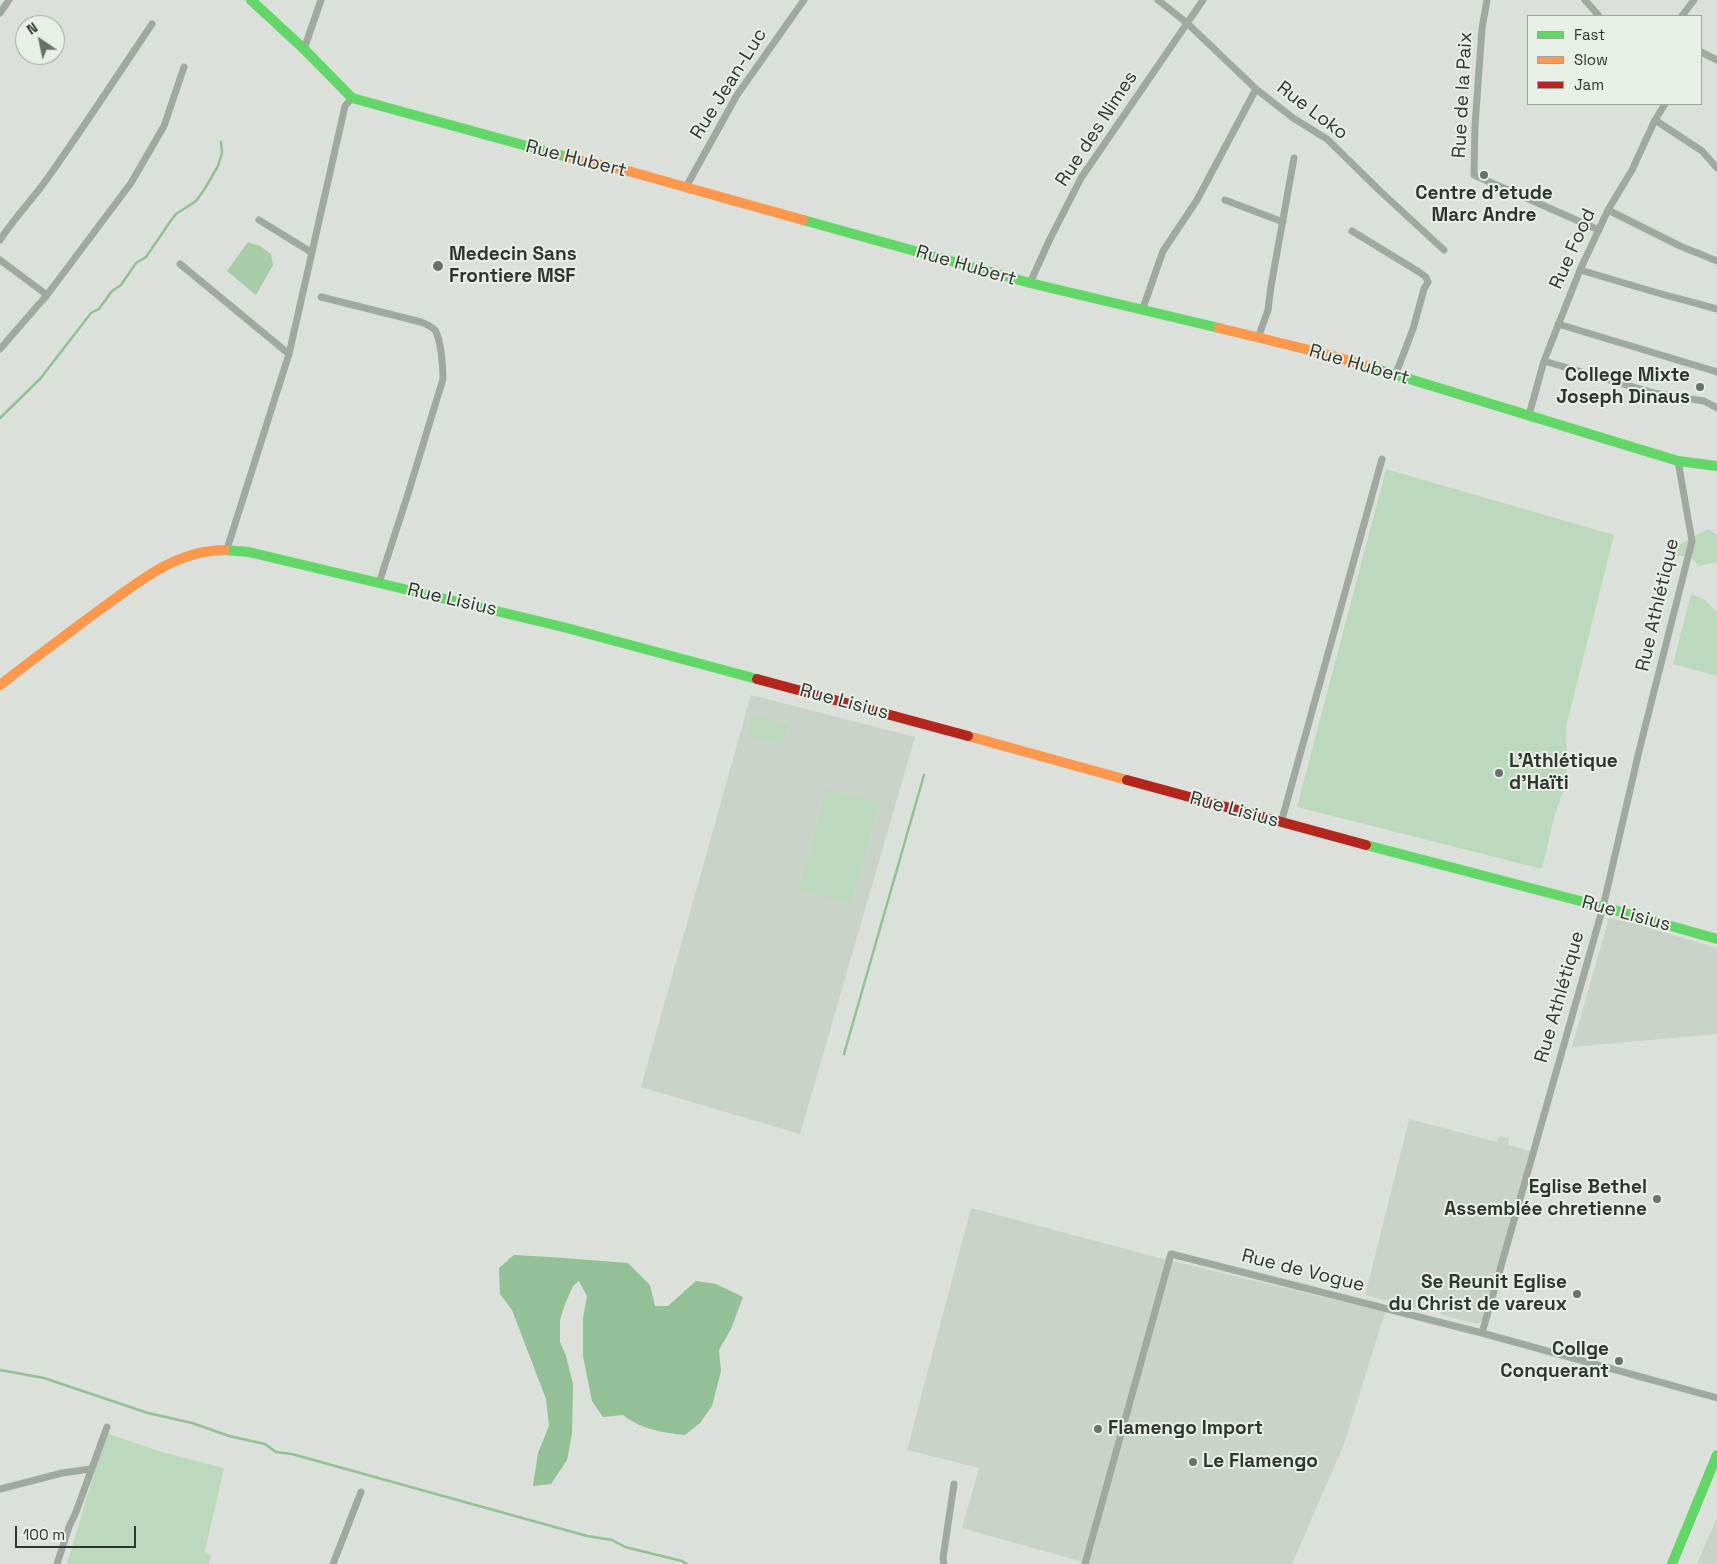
<!DOCTYPE html>
<html>
<head>
<meta charset="utf-8">
<style>
  body { margin:0 }
  #map { position:relative; width:1717px; height:1564px; overflow:hidden; background:#dbe0db; font-family:"Space Grotesk",sans-serif }
  canvas { display:block }
  .legend { position:absolute; left:1527px; top:15px; width:175px; height:90px; box-sizing:border-box; background:#e7efe6; border:1px solid #9ea49e; margin:0; padding:6px 9px; list-style:none; font-size:15px; color:#313431 }
  .legend li { display:flex; align-items:center; gap:10px; height:25px }
  .legend b { width:25px; border:1px solid #9ea49e }
  .north { position:absolute; left:15px; top:15px; width:50px; height:50px; box-sizing:border-box; background:#e7efe6; border:1px solid #9ea49e; border-radius:50%; rotate:326deg; font-size:14px; font-weight:700; line-height:20px; text-align:center; color:#313431 }
  .north::after { content:''; display:block; margin:auto; width:18px; height:22px; background:#6c706c; clip-path:polygon(50% 0,100% 100%,50% 72%,0 100%) }
  .scale { position:absolute; left:15px; top:1526px; width:121px; height:22px; box-sizing:border-box; border:2px solid #313431; border-top:0; padding-left:6px; font-size:15px; line-height:18px; white-space:nowrap; color:#313431; -webkit-text-stroke:4px #e7efe6; paint-order:stroke }
</style>
</head>
<body>
<div id="map">
<canvas width="1717" height="1564"></canvas>
<ul class="legend">
<li><b style="height:6px;background:#63d668"></b>Fast</li>
<li><b style="height:6px;background:#ff974d"></b>Slow</li>
<li><b style="height:6px;background:#b3261e"></b>Jam</li>
</ul>
<div class="north">N</div>
<div class="scale">100 m</div>
</div>
<script>
const context = document.querySelector('canvas').getContext('2d');
context.lineJoin = 'round';
function fill(path, color) { context.fillStyle = color; context.fill(path, 'evenodd'); }
function strokePath(path, color, width, dash) { context.strokeStyle = color; context.lineWidth = width; context.lineCap = dash ? 'butt' : 'round'; context.setLineDash(dash || []); context.stroke(path); }
function label(font, color, halo, rows, align = 'center') {
  context.font = font + ' "Space Grotesk",sans-serif'; context.lineWidth = 4; context.setLineDash([]); context.textBaseline = 'middle'; context.strokeStyle = halo; context.fillStyle = color; for (const [text, x, y, turn = 0] of rows) {
    context.save(); context.translate(x, y); context.rotate((+turn || 0) * Math.PI / 180); context.textAlign = isNaN(turn) ? turn : align; if (halo) context.strokeText(text, 0, 0); context.fillText(text, 0, 0); context.restore();
  }
}
const built = new Path2D(`
  M751,695L915,737L800,1134L641,1087Z
  M1609,918L1636,924L1717,948V1034L1572,1047Z
  M1409,1119L1497,1142L1499,1136L1509,1138L1508,1145L1530,1151L1484,1320L1477,1324L1442,1315L1439,1311L1423,1310L1365,1295Z
  M971,1208L1160,1258L1385,1312L1344,1444L1292,1564H1090L962,1528L979,1468L907,1450Z
  M1717,1517V1564H1697Z`);
const green = new Path2D(`
  M1386,469L1614,535L1566,727L1567,780L1555,814L1542,869L1297,807Z
  M1708,529L1717,535V562L1699,566L1690,556H1677L1674,553L1675,547Z
  M1691,594L1705,600L1717,612V676L1673,664Z
  M753,715L788,725L782,745L747,735Z
  M827,789L879,803L851,904L799,889Z
  M106,1433L162,1452L224,1468L205,1551L211,1556L209,1564H67Z`);
const forest = new Path2D(`
  M248,242L260,246L271,254L273,265L256,295L227,271Z`);
const water = new Path2D(`
  M514,1255L550,1257L628,1263L650,1285L655,1306H668L696,1281L716,1284L743,1297L731,1329L719,1350L721,1371L712,1406L700,1423L685,1435C664,1433 640,1429 623,1415L603,1417L592,1401L583,1356V1318L587,1296L579,1281L573,1286L565,1304L560,1320V1342L566,1356L573,1384L572,1434L567,1460L551,1484L533,1486L538,1453L549,1426L546,1399L512,1310L500,1294L499,1268Z`);
const stream = new Path2D(`
  M0,418L40,379L91,313L99,309L112,291L121,285L136,263L146,257L172,219L176,214L196,201L204,190L218,166L222,153L221,142
  M844,1054L924,775
  M0,1370L44,1378L148,1413L192,1423L229,1436L265,1444L276,1452L292,1454L587,1536L612,1540L625,1547L682,1561L687,1564`);
const street = new Path2D(`
  M1158,0L1187,23L1256,89L1293,118L1327,139L1380,191L1444,250
  M1487,0L1482,28L1475,126L1474,175L1599,230
  M1585,0L1599,16
  M0,13L9,0
  M1682,16L1694,0
  M304,49L321,0
  M1701,52L1717,60
  M1655,120L1702,151L1717,168
  M686,187L737,95L804,0
  M1225,200L1283,222
  M1608,210L1680,246L1717,261
  M259,220L311,252
  M1352,231L1419,272L1426,277L1428,282L1424,289L1413,329L1395,376
  M0,240C14,218 32,200 47,179C83,128 117,76 152,24
  M0,260L47,295
  M180,264L289,354
  M1580,270L1658,293L1717,309
  M1030,283L1049,241L1081,178L1203,0
  M321,297L421,322C426,324 431,326 435,330C441,339 443,368 443,379L407,497L379,583
  M1142,311L1163,251L1197,200L1256,89
  M1558,324L1717,372
  M1258,338L1268,310L1271,286L1294,158
  M0,349L47,295L131,183L164,126L184,67
  M1544,361L1654,393L1704,401L1717,408
  M1529,415L1544,361L1580,270L1608,210L1632,170L1655,120L1665,104
  M227,549L289,354L345,106L352,98
  M1281,823L1382,459
  M1482,1333L1603,907L1640,747L1692,541L1678,461
  M0,1489L62,1473L91,1469
  M57,1564L69,1527L76,1512L107,1427
  M333,1564L361,1492
  M944,1564L943,1558L954,1484
  M1085,1564L1171,1254L1482,1333L1717,1398`);
const fast = new Path2D(`
  M251,0L304,49L352,98L567,157
  M803,220L1030,283L1219,328
  M1370,367L1678,461L1717,466
  M225,550L249,552L563,627L757,679
  M1366,845L1603,907L1717,939
  M1672,1564L1717,1455`);
const slow = new Path2D(`
  M567,157L628,171L803,220
  M1219,328L1330,355L1370,367
  M0,685C31,661 63,637 94,614C134,586 173,550 225,550
  M968,736L1127,780`);
const jam = new Path2D(`
  M757,679L968,736
  M1127,780L1366,845`);
const markers = [
  [1484,175,5,"#6c706c"],
  [438,266,6,"#6c706c"],
  [1700,387,5,"#6c706c"],
  [1499,773,5,"#6c706c"],
  [1657,1199,5,"#6c706c"],
  [1577,1294,5,"#6c706c"],
  [1619,1361,5,"#6c706c"],
  [1098,1429,5,"#6c706c"],
  [1193,1462,5,"#6c706c"]
];
const streetNames = [
  ["Rue Jean-Luc",729,84,-58],
  ["Rue de la Paix",1463,95,-87],
  ["Rue Loko",1312,111,37],
  ["Rue des Nimes",1097,129,-57],
  ["Rue Hubert",576,159,14],
  ["Rue Food",1573,249,-66],
  ["Rue Hubert",966,266,16],
  ["Rue Hubert",1359,365,16],
  ["Rue Lisius",452,600,13],
  ["Rue Athlétique",1658,605,-77],
  ["Rue Lisius",844,702,15],
  ["Rue Lisius",1234,810,15],
  ["Rue Lisius",1626,914,15],
  ["Rue Athlétique",1560,997,-74],
  ["Rue de Vogue",1303,1271,14]
];
const poiNames = [
  ["Centre d'etude",1484,194,"center"],
  ["Marc Andre",1484,216,"center"],
  ["Medecin Sans",449,255],
  ["Frontiere MSF",449,277],
  ["College Mixte",1690,376,"right"],
  ["Joseph Dinaus",1690,398,"right"],
  ["L'Athlétique",1509,762],
  ["d'Haïti",1509,784],
  ["Eglise Bethel",1647,1188,"right"],
  ["Assemblée chretienne",1647,1210,"right"],
  ["Se Reunit Eglise",1567,1283,"right"],
  ["du Christ de vareux",1567,1305,"right"],
  ["Collge",1609,1350,"right"],
  ["Conquerant",1609,1372,"right"],
  ["Flamengo Import",1108,1429],
  ["Le Flamengo",1203,1462]
];
fill(built, '#c9d3c9');
fill(green, '#bdd9bd');
fill(forest, '#a7cca7');
fill(water, '#93c094');
strokePath(stream, '#93c094', 2.5);
strokePath(street, '#a0a9a0', 7);
strokePath(fast, '#63d668', 10);
strokePath(slow, '#ff974d', 10);
strokePath(jam, '#b3261e', 10);
for (const [x, y, r, color] of markers) { const dot = new Path2D(); dot.arc(x, y, r, 0, 2 * Math.PI); context.fillStyle = color; context.fill(dot); strokePath(dot, '#e7efe6', 2); }
label('19px', '#313431', '#e7efe6', streetNames);
label('bold 19px', '#313431', '#e7efe6', poiNames, 'left');
</script>
</body>
</html>
